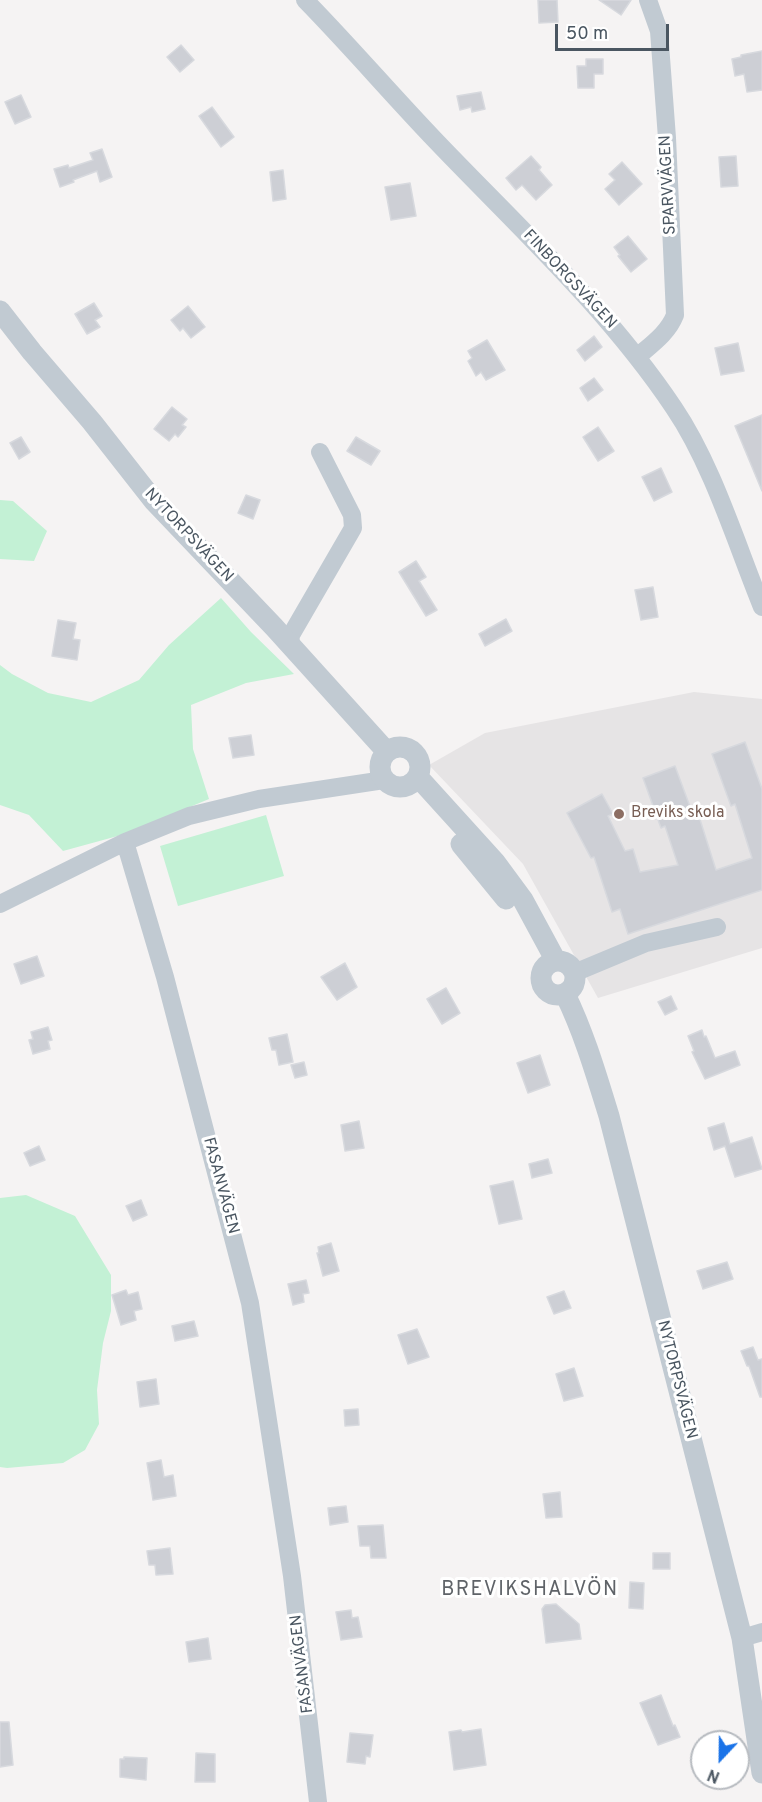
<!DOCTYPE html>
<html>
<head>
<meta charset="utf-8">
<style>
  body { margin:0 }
  #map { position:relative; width:762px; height:1802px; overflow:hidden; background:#f5f3f3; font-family:Overpass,sans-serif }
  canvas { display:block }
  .north { position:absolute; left:690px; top:1730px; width:60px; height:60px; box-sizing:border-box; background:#fff; border:2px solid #b7bbc0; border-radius:50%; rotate:202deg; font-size:16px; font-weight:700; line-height:24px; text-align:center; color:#4a5661 }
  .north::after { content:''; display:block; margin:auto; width:21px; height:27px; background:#1a73e8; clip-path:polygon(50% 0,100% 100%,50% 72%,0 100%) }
  .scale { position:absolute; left:555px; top:24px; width:114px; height:27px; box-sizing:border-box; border:3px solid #4a5661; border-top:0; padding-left:8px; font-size:18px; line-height:21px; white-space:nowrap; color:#4a5661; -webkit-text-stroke:4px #fff; paint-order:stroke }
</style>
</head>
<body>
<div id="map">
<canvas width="762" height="1802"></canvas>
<div class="north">N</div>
<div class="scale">50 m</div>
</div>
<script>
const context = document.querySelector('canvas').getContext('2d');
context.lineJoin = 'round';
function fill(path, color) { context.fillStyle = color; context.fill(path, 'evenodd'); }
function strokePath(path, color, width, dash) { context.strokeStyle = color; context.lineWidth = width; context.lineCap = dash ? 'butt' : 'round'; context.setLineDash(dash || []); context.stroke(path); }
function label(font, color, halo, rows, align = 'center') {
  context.font = font + ' Overpass,sans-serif'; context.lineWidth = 6; context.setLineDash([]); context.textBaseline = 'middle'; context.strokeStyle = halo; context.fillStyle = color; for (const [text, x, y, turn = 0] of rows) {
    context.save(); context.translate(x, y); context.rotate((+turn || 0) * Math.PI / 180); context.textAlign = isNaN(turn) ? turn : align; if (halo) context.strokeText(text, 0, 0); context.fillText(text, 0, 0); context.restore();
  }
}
const education = new Path2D(`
  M694,692L762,699V948L598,998L523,864L429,765L485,733Z`);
const green = new Path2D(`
  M0,500L13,501L47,531L34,561L0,559Z
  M221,598L251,632L294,674L246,683L191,705L193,749L209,799L125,834L63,851L29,815L0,805V665L12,674L48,693L91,702L139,680L169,645Z
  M266,815L284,876L178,906L160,846Z
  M26,1195L75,1216L111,1275V1311L103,1343L97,1390L99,1424L85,1450L63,1463L7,1468L0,1467V1198Z`);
const building = new Path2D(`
  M538,0H557L558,22L539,23Z
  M599,0H631L621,15Z
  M181,45L194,60L180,72L167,57Z
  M762,51V90L747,92L744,74L735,76L732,59L741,57V55Z
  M586,59H603V74H594V88H578L577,66H586Z
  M481,92L485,109L472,112L471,107L460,110L457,96Z
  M21,95L31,117L15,124L5,102Z
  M212,107L234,137L221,147L199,116Z
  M102,149L112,177L100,182L97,171L73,180L74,182L60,187L54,169L68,165L69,168L93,160L90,153Z
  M531,156L541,167L539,170L552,185L536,200L522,185L516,190L506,178Z
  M736,156L738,186L721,187L719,157Z
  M622,162L642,184L619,205L605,189L615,180L609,174Z
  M283,170L286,199L273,201L270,172Z
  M410,183L416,216L391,220L385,187Z
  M628,236L647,259L631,272L618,256L620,255L614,247Z
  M94,303L102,316L95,320L100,327L87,334L75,314Z
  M188,306L205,327L191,338L183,328L180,331L171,320Z
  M594,336L602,347L585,361L577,350Z
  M487,340L505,370L486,380L481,372L476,376L468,361L472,358L468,351Z
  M738,343L744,371L721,375L715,348Z
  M594,378L603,390L588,401L580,388Z
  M172,407L187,419L182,425L186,427L178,437L175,434L169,441L154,429Z
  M762,415V491L735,426Z
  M598,427L614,451L598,461L583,437Z
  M21,437L30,452L19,459L10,443Z
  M356,437L380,451L371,465L347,451Z
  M661,468L672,492L654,501L642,477Z
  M246,495L260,500L253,519L238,513Z
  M416,561L426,577L419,581L437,610L426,616L399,572Z
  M653,587L658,617L641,620L635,590Z
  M506,619L512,631L485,646L479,634Z
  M58,620L76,623L73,639L80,640L77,660L52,656Z
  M251,735L254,755L233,758L229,738Z
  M745,742L762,789V890L628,934L620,909L612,912L594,857L591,858L567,813L602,794L613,814L608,816L625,851L633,849L640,872L678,865L665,826L661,828L643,778L675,766L692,812L697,810L716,870L752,858L735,804L731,806L712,754Z
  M37,956L44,976L21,984L14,964Z
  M345,963L357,987L337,1000L321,977Z
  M446,988L460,1013L442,1024L427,999Z
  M671,996L677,1009L665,1015L658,1002Z
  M48,1027L52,1040L48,1041L50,1049L33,1054L29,1040L33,1039L31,1032Z
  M702,1030L704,1037L706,1036L715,1058L735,1051L740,1065L705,1079L692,1052L694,1051L688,1036Z
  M287,1034L293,1062L279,1065L276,1050H272L269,1038Z
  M540,1055L550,1085L528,1093L517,1063Z
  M304,1062L307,1075L295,1078L291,1065Z
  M359,1121L364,1148L345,1151L341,1125Z
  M724,1123L730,1144L752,1137L762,1169L735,1177L725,1146L714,1150L708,1128Z
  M39,1146L45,1160L30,1166L24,1153Z
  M548,1159L552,1173L532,1178L529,1164Z
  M513,1181L522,1219L499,1224L490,1186Z
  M141,1200L147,1215L133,1221L126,1206Z
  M331,1243L339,1271L323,1276L317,1253H319L318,1247Z
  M727,1262L733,1279L703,1289L697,1271Z
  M306,1280L309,1293L303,1294L304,1302L293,1305L288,1284Z
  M126,1290L128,1295L138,1292L142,1309L134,1311L136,1320L121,1325L112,1295Z
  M564,1291L571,1308L554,1314L547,1297Z
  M194,1321L198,1336L175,1341L172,1326Z
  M417,1329L429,1357L408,1364L398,1335Z
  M753,1347L758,1360L762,1359V1397H760L749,1366H747L741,1351Z
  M574,1368L583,1396L564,1401L556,1374Z
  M156,1379L159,1404L140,1407L137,1382Z
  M358,1409L359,1425L345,1426L344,1410Z
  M161,1460L164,1477L173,1475L176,1496L153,1500L147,1463Z
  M560,1492L562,1517L546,1518L543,1494Z
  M346,1506L348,1522L330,1525L328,1508Z
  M383,1525L386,1558H371L370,1546H360L358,1526Z
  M170,1548L173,1574L156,1575L155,1565H149L147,1551Z
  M653,1553H670V1569H653Z
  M630,1582L644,1583L643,1609L629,1608Z
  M556,1604L579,1624L581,1639L546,1643L542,1609L545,1605Z
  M351,1610L352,1618L358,1617L362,1637L341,1640L336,1612Z
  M208,1638L211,1659L189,1662L186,1642Z
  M661,1695L673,1726L675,1725L680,1737L658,1745L640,1703Z
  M0,1722H9L13,1765L0,1767Z
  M481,1729L486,1765L454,1770L449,1732L461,1730L462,1732Z
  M350,1733L373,1735L370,1757L366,1756L365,1764L347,1762Z
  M196,1753L215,1754V1782H195Z
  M124,1757L147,1758L146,1780L120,1777V1759H124Z`);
const minor = new Path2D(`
  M305,0C350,46 391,94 435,140C517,226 607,308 674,408C712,464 736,543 762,607
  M637,357C652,344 668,333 675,315L667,138L659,31L648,0
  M290,645L291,635L353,528L352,515L320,452
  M0,904L125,842
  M574,973L646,943L717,927
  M742,1638L762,1632
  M318,1802L292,1576L250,1303L165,977L125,842L189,816L259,799L384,780`);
const tertiary = new Path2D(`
  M0,311L32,352L92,422L154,501L274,627L387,752
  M380 767a20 20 0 1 1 40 0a20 20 0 1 1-40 0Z
  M418,777L495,862L523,900L556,961
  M461,844L506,899
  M541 978a17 17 0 1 1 34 0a17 17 0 1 1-34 0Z
  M565,994C584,1033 596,1074 609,1116L742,1638L762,1773`);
const markers = [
  [619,814,6,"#8d6e63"]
];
const streetNames = [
  ["SPARVVÄGEN",669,185,-93],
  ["FINBORGSVÄGEN",569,280,47],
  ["NYTORPSVÄGEN",188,536,47],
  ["FASANVÄGEN",220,1186,75],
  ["NYTORPSVÄGEN",676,1380,76],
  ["FASANVÄGEN",303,1664,-97]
];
const educationNames = [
  ["Breviks skola",631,814]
];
const quarterNames = [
  ["BREVIKSHALVÖN",530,1591]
];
fill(education, '#e6e4e5');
fill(green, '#c3f1d5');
fill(building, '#cdcfd5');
strokePath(building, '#d7d9de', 1.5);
strokePath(minor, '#c1cad2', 18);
strokePath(tertiary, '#c1cad2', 21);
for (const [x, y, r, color] of markers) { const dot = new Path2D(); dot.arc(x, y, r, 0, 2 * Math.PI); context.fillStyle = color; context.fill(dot); strokePath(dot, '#fff', 2); }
label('16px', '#4a5661', '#fff', streetNames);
label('16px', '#785e54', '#fff', educationNames, 'left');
context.letterSpacing = '1.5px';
label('20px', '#5f6368', '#fff', quarterNames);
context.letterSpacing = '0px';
</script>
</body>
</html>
